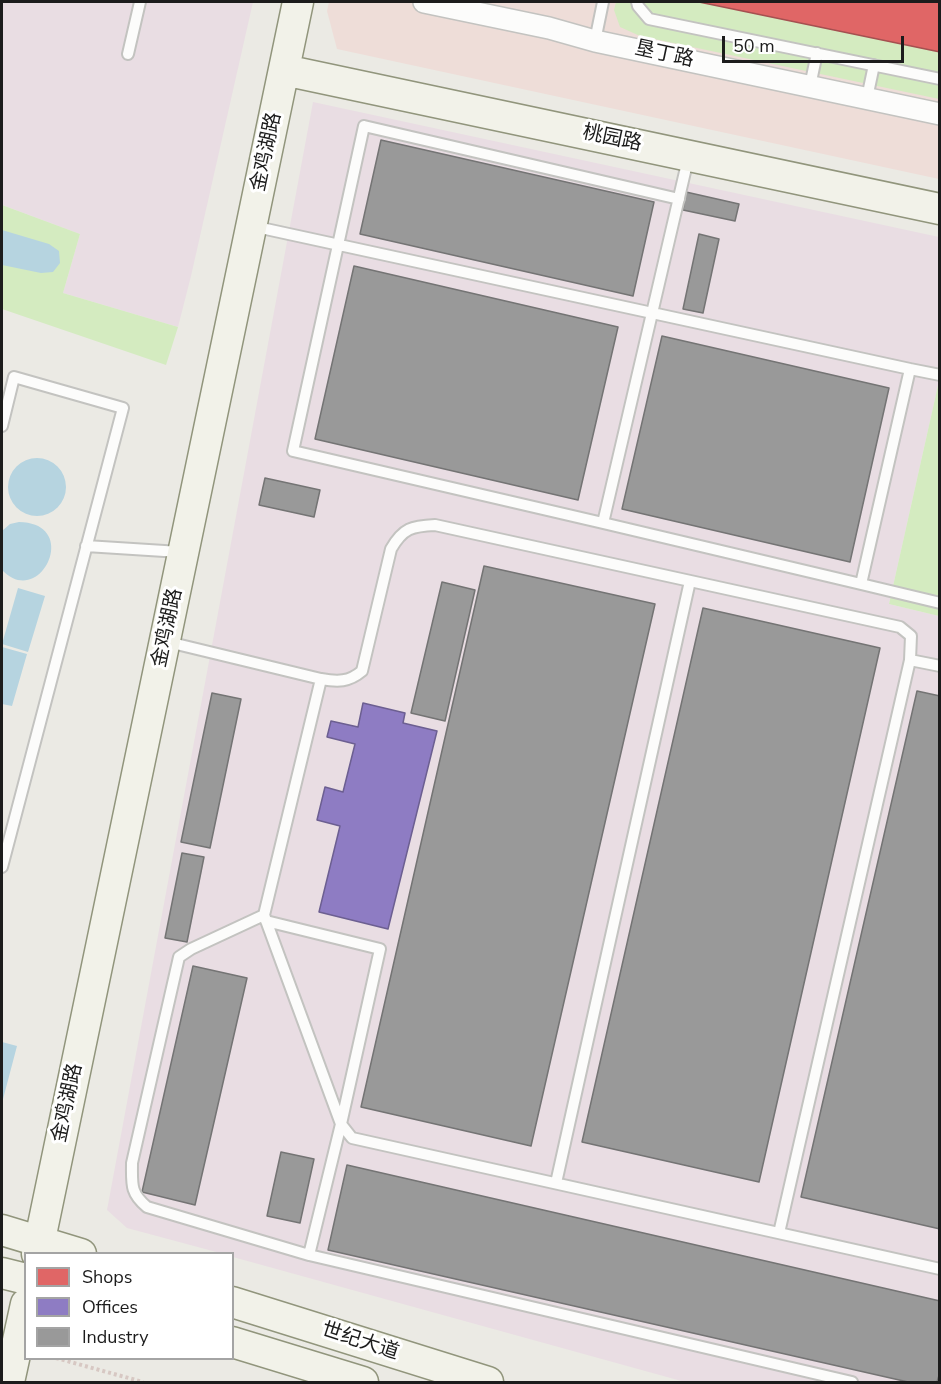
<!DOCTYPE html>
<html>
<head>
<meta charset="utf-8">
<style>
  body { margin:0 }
  #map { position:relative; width:941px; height:1384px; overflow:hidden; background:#ebeae4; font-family:"Nunito Sans",sans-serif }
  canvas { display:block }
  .frame { position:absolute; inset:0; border:3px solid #1c1c1c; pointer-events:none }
  .legend { position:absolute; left:24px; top:1252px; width:210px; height:108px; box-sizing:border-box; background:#fff; border:2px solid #a4a4a4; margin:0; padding:8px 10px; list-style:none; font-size:18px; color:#1c1c1c }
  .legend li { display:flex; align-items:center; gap:12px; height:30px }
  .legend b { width:30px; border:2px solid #a4a4a4 }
  .scale { position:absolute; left:722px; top:36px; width:182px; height:27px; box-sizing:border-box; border:3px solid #1c1c1c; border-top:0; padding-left:8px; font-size:18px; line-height:21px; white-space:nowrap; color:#1c1c1c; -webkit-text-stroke:4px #fff; paint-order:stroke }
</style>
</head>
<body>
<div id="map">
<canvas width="941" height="1384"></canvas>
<div class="frame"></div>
<ul class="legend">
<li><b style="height:16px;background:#e06666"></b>Shops</li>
<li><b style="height:16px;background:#8e7cc3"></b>Offices</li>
<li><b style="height:16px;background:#999"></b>Industry</li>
</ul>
<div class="scale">50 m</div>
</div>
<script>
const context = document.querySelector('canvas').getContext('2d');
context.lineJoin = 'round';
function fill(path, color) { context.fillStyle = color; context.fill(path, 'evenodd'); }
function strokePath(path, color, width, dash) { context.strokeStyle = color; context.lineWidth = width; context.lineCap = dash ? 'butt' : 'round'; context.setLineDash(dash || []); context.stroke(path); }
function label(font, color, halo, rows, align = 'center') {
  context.font = font + ' "Nunito Sans","Noto Sans SC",sans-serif'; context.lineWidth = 6; context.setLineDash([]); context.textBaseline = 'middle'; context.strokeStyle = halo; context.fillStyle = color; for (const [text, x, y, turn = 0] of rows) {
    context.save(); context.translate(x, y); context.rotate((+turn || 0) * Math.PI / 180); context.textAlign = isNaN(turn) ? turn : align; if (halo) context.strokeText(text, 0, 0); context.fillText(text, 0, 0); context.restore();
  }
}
const commercial = new Path2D(`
  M329,2H939V179L337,49L327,11Z`);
const industrial = new Path2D(`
  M2,2H253L191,276L178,327L63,293L80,234L2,205Z
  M313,102L939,237V381L889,604L939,616V1382H685L233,1257L232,1254L220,1253L127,1228L107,1210Z`);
const grass = new Path2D(`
  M616,2H939V99L640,36L620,27L614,10Z
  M2,205L80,234L63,293L178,327L166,365L2,309Z
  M939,381V616L889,604Z`);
const water = new Path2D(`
  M2,230L49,244L59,251L60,263L53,272L41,273L2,265Z
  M8 487a29 29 0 1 1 58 0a29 29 0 1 1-58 0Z
  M19,522C82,523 40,610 2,570V531L10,524Z
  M18,588L45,596L28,652L2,644Z
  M2,647L27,654L12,706L2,704Z
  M2,1042L17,1046L2,1103Z`);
const shops = new Path2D(`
  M699,2H940V52Z`);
const offices = new Path2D(`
  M363,703L405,713L403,723L437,731L388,929L319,912L340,826L317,820L325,787L343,792L355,744L327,737L331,721L358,727Z`);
const industry = new Path2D(`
  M381,140L654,202L633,296L360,234Z
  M686,192L739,204L735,221L683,210Z
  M699,234L719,239L703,313L683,309Z
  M354,266L618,327L578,500L315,439Z
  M662,336L889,388L850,562L622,509Z
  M265,478L320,490L314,517L259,505Z
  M484,566L655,604L531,1146L361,1107Z
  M442,582L475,590L445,721L411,713Z
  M703,608L880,648L759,1182L582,1142Z
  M917,691L940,696V1229L801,1197Z
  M212,693L241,699L210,848L181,842Z
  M182,853L204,857L187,942L165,938Z
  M193,966L247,978L195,1205L142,1192Z
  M281,1152L314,1159L300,1223L267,1216Z
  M347,1165L940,1301V1372L937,1382H908L328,1250Z`);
const path = new Path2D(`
  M56,1358L143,1382`);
const lane = new Path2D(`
  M637,2L638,6L649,19L940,79
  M595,41L603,2
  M128,54L140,2
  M810,86L817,53
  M867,98L874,65
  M252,226L910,369L861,584L603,523L688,159
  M910,369L940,375
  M2,426L14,377L123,408L2,867
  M603,523L293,451L364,126L679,199
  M86,546L180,552
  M861,584L940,603
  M168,642L321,679L264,915L341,1124L352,1138L940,1269
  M321,679C338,682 349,682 362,671L391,549C403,528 412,526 435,525L900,627L911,636L910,660
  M264,915L191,949L179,957L132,1163C132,1184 130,1193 147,1207L309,1255
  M266,921L380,949L341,1124L309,1255L852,1382
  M556,1183L690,581
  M779,1233L910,660L940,666`);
const street = new Path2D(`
  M424,2L549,28L595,41L940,114`);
const secondary = new Path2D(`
  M284,70L940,209
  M2,1230L81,1254
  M37,1254L298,2
  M2,1273L26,1279
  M232,1302L488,1382
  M232,1342L363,1382
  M9,1382L26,1304`);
const streetNames = [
  ["垦丁路",664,55,12],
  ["桃园路",612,139,12],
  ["金鸡湖路",267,152,-78],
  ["金鸡湖路",168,628,-78],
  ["金鸡湖路",68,1103,-78],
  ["世纪大道",360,1342,18]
];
fill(commercial, '#eeddd8');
fill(industrial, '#e9dde3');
fill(grass, '#d4ebc0');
fill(water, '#b6d4e0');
fill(shops, '#e06666');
strokePath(shops, '#a55050', 1.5);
fill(offices, '#8e7cc3');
strokePath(offices, '#6c5f91', 1.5);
fill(industry, '#999');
strokePath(industry, '#747474', 1.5);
strokePath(lane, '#c3c3c0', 14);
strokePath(street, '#c3c3c0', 24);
strokePath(secondary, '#91957c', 33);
strokePath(path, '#d7c8c3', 4, [3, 3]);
strokePath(lane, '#fcfcfb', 10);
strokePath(street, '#fcfcfb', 21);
strokePath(secondary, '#f2f2e9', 30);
label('20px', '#1c1c1c', '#fff', streetNames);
</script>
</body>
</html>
